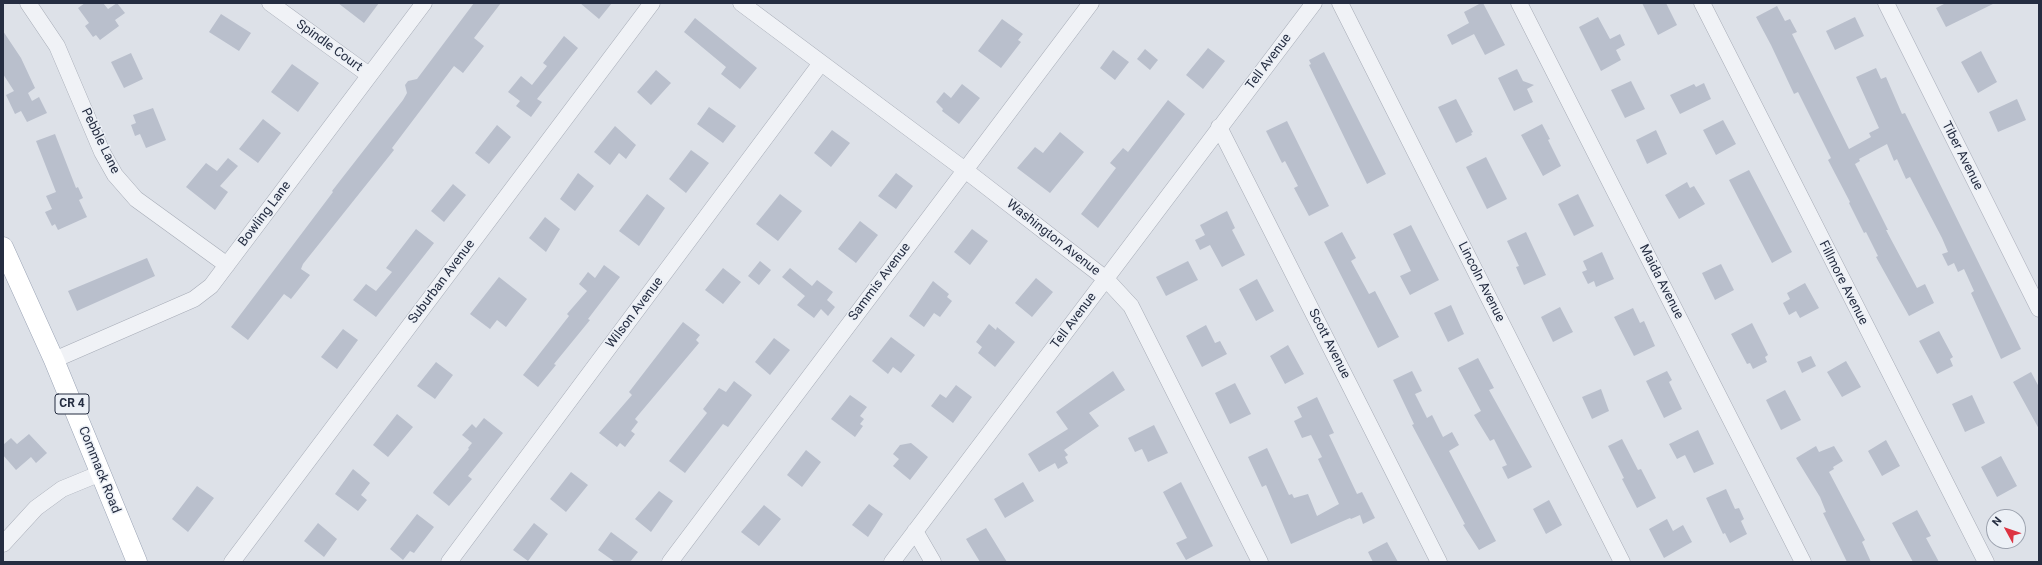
<!DOCTYPE html>
<html>
<head>
<meta charset="utf-8">
<style>
  body { margin:0 }
  #map { position:relative; width:2042px; height:565px; overflow:hidden; background:#dde1e8; font-family:Roboto,sans-serif }
  canvas { display:block }
  .frame { position:absolute; inset:0; border:4px solid #252d41; pointer-events:none }
  .north { position:absolute; left:1986px; top:509px; width:40px; height:40px; box-sizing:border-box; background:#ecf0f6; border:1px solid #9ca2ae; border-radius:50%; rotate:310deg; font-size:11px; font-weight:700; line-height:16px; text-align:center; color:#252d41 }
  .north::after { content:''; display:block; margin:auto; width:14px; height:18px; background:#dd3341; clip-path:polygon(50% 0,100% 100%,50% 72%,0 100%) }
</style>
</head>
<body>
<div id="map">
<canvas width="2042" height="565"></canvas>
<div class="frame"></div>
<div class="north">N</div>
</div>
<script>
const context = document.querySelector('canvas').getContext('2d');
context.lineJoin = 'round';
function fill(path, color) { context.fillStyle = color; context.fill(path, 'evenodd'); }
function strokePath(path, color, width, dash) { context.strokeStyle = color; context.lineWidth = width; context.lineCap = dash ? 'butt' : 'round'; context.setLineDash(dash || []); context.stroke(path); }
function label(font, color, halo, rows, align = 'center') {
  context.font = font + ' Roboto,sans-serif'; context.lineWidth = 3; context.setLineDash([]); context.textBaseline = 'middle'; context.strokeStyle = halo; context.fillStyle = color; for (const [text, x, y, turn = 0] of rows) {
    context.save(); context.translate(x, y); context.rotate((+turn || 0) * Math.PI / 180); context.textAlign = isNaN(turn) ? turn : align; if (halo) context.strokeText(text, 0, 0); context.fillText(text, 0, 0); context.restore();
  }
}
const building = new Path2D(`
  M85,3H103L108,9L117,3L125,13L115,20L119,26L100,40L96,35L93,37L85,26L89,23L78,8Z
  M338,3H379L364,23Z
  M474,3H501L474,38L484,46L463,73L454,66L392,148L394,150L303,264L301,269L310,275L291,299L284,294L248,340L231,327L333,192L332,191L403,100L407,93L405,85L408,81L417,79Z
  M580,3H612L599,19Z
  M1481,3H1483L1505,45L1485,55L1474,34L1452,45L1447,35L1469,23L1464,12Z
  M1642,3H1666L1677,25L1658,35Z
  M1946,3H1995L1946,27L1936,8Z
  M1777,6L1785,21L1790,19L1797,32L1792,34L1849,149L1871,137L1869,133L1879,128L1856,77L1876,68L1881,79L1886,77L1902,114L1905,113L2021,349L2001,359L1971,293L1974,291L1964,269L1958,272L1954,263L1948,266L1942,254L1948,252L1942,238L1910,177L1906,179L1897,159L1894,161L1887,144L1859,159L1860,161L1855,164L1888,230H1886L1917,288L1925,284L1934,303L1909,316L1876,257L1878,256L1866,232L1864,233L1849,203L1850,202L1828,160L1831,158L1798,92L1794,94L1771,45L1756,17Z
  M221,14L251,33L239,51L209,32Z
  M1598,17L1610,39L1620,34L1625,45L1616,50L1621,60L1601,71L1579,27Z
  M1855,17L1864,36L1835,50L1826,31Z
  M695,18L757,68L740,89L721,74L726,67L684,32Z
  M1002,19L1023,34L1018,40L1021,42L1001,68L978,51Z
  M3,31L21,58L35,88L28,93L32,101L39,97L47,113L27,122L21,111L15,114L6,95L14,91L3,74Z
  M564,36L578,48L537,99L542,102L531,117L516,106L520,101L508,92L521,76L532,85L547,66L543,63Z
  M1208,48L1225,61L1203,89L1186,75Z
  M1145,49L1158,60L1150,70L1137,59Z
  M1113,50L1129,62L1115,80L1100,68Z
  M1981,51L1997,82L1978,93L1961,62Z
  M1324,52L1386,174L1367,184L1309,65L1311,64L1309,60Z
  M131,53L143,79L124,88L111,62Z
  M292,64L319,83L298,112L271,92Z
  M1517,69L1523,81L1534,85L1527,89L1533,102L1514,111L1498,78Z
  M656,70L671,83L651,105L637,92Z
  M1631,81L1645,109L1625,118L1611,90Z
  M1704,83L1711,99L1680,114L1670,95L1694,84L1696,87Z
  M962,84L980,98L959,124L942,111L943,109L936,102L944,92L951,98Z
  M1456,99L1473,132L1471,133L1472,135L1456,143L1438,107Z
  M2017,99L2026,120L1998,132L1989,112Z
  M1168,100L1185,114L1098,228L1081,214L1116,168L1110,163L1123,148L1128,152Z
  M709,107L736,126L723,143L697,124Z
  M153,108L166,140L146,148L140,134L135,136L131,125L136,123L133,115Z
  M263,119L281,133L258,163L239,149Z
  M1723,120L1736,144L1716,155L1703,130Z
  M1287,121L1329,206L1309,216L1294,188L1298,186L1285,161L1282,163L1266,131Z
  M1542,124L1550,139L1548,140L1561,166L1543,176L1521,135Z
  M497,125L511,137L489,164L475,153Z
  M615,126L636,145L626,159L619,153L610,165L594,152Z
  M832,130L850,143L831,167L814,153Z
  M1656,130L1667,154L1647,164L1636,140Z
  M1060,132L1084,152L1050,193L1017,168L1035,147L1043,153Z
  M55,134L76,188L78,187L83,198L79,200L87,217L58,230L55,224L52,226L45,212L52,209L46,196L56,192L36,141Z
  M691,150L709,163L686,193L669,179Z
  M1486,157L1507,199L1487,209L1466,167Z
  M228,158L238,166L220,186L228,192L215,210L186,187L206,163L217,171Z
  M1749,170L1792,252L1772,263L1729,180Z
  M578,173L594,186L575,211L560,199Z
  M896,173L913,186L896,209L878,196Z
  M1687,182L1690,188L1694,186L1705,204L1679,219L1665,195Z
  M453,184L466,195L444,222L431,211Z
  M647,194L665,208L639,246L619,231Z
  M780,194L802,211L778,241L756,224Z
  M1578,194L1594,226L1574,236L1558,204Z
  M1227,211L1235,228L1232,230L1245,255L1222,267L1210,245L1200,250L1195,240L1205,235L1200,225Z
  M545,217L560,229L546,252L529,238Z
  M860,221L878,235L856,263L838,249Z
  M1411,225L1439,280L1410,295L1400,276L1411,271L1393,234Z
  M416,229L434,243L376,317L353,300L366,284L376,291L392,272L386,268Z
  M972,229L988,241L970,265L954,252Z
  M1342,232L1356,258L1351,261L1369,294L1375,291L1399,337L1378,348L1324,242Z
  M1526,232L1546,275L1524,285L1516,267L1519,266L1507,241Z
  M1602,252L1614,279L1596,287L1594,281L1588,284L1582,272L1587,270L1583,261Z
  M147,258L155,276L77,311L68,291Z
  M760,261L771,270L759,285L748,276Z
  M1188,261L1198,280L1166,296L1156,277Z
  M1721,264L1734,290L1715,300L1702,273Z
  M604,265L620,277L588,319L590,320L554,364L556,365L538,387L523,375L569,316L567,314L587,291L579,284L588,272L595,278Z
  M723,268L741,282L723,304L705,290Z
  M790,268L812,286L817,280L833,292L827,300L835,307L828,316L821,309L814,318L797,305L805,296L782,277Z
  M499,277L527,299L506,327L497,320L490,329L470,314Z
  M1036,278L1053,292L1032,317L1015,303Z
  M1257,279L1274,311L1256,321L1239,289Z
  M933,281L949,294L947,297L952,301L940,317L934,313L924,327L909,316Z
  M1805,283L1819,308L1800,318L1796,311L1789,315L1783,303L1790,299L1787,293Z
  M1451,305L1464,334L1448,342L1434,313Z
  M1560,307L1573,332L1553,342L1541,317Z
  M1633,308L1640,323L1644,321L1655,346L1634,356L1614,317Z
  M683,322L700,335L696,340L699,343L635,419L638,422L631,431L635,434L625,447L620,443L617,447L599,433L632,395L629,392Z
  M1752,323L1768,355L1765,357L1767,362L1753,369L1750,363L1747,364L1731,334Z
  M989,324L996,330L997,327L1015,342L995,367L978,353L982,347L976,342Z
  M1206,325L1215,343L1220,341L1227,354L1202,367L1186,336Z
  M343,329L358,340L337,369L321,357Z
  M1939,331L1953,357L1950,359L1953,366L1937,374L1919,341Z
  M891,337L915,355L901,373L893,367L888,374L872,361Z
  M774,338L790,350L770,375L755,362Z
  M1288,345L1304,374L1285,384L1270,356Z
  M1811,356L1816,366L1802,373L1797,362Z
  M1478,358L1494,388L1489,390L1532,467L1508,479L1502,467L1507,465L1494,439L1490,441L1474,415L1481,411L1458,368Z
  M1846,361L1861,387L1842,397L1827,372Z
  M436,362L453,375L435,399L417,386Z
  M1113,371L1125,390L1089,413L1099,426L1064,450L1068,455L1065,457L1068,463L1058,469L1055,463L1039,472L1028,454L1068,429L1056,412Z
  M1412,371L1422,391L1415,394L1427,418L1432,415L1443,437L1452,432L1459,445L1449,451L1496,541L1479,550L1463,525L1465,524L1412,425L1414,424L1393,380Z
  M1667,371L1672,380L1669,382L1682,409L1664,418L1646,381Z
  M2031,372L2039,387V429L2013,382Z
  M734,381L752,395L728,427L723,424L685,473L669,461L707,413L703,409L719,388L726,392Z
  M1235,383L1251,414L1230,424L1215,393Z
  M956,385L972,397L953,423L931,406L940,394L946,398Z
  M1601,389L1609,411L1592,419L1582,397Z
  M1785,390L1801,420L1781,430L1766,400Z
  M850,395L867,407L860,416L864,419L860,424L863,426L855,437L831,419Z
  M1972,395L1985,423L1965,432L1952,404Z
  M1317,397L1334,433L1329,435L1357,494L1362,492L1375,518L1363,524L1360,515L1351,519L1350,518L1291,544L1266,485L1262,487L1248,457L1267,448L1289,495L1292,494L1294,498L1308,494L1317,516L1339,504L1318,459L1322,457L1311,435L1302,438L1294,421L1302,417L1297,407Z
  M397,414L413,427L388,457L373,445Z
  M484,418L503,433L468,476L472,479L449,506L433,493L434,491L469,449L468,448L472,443L462,435L472,424L476,428Z
  M1154,425L1168,453L1148,462L1142,449L1135,452L1128,438Z
  M1698,430L1714,464L1694,473L1685,455L1677,459L1669,444Z
  M29,434L47,453L36,463L31,457L16,470L3,455V445L11,438L17,444Z
  M1622,439L1638,470L1641,469L1656,498L1637,508L1622,479L1624,478L1608,446Z
  M1886,440L1900,466L1882,476L1868,451Z
  M911,443L928,457L910,480L893,466L899,459L893,454L900,445Z
  M1816,446L1819,452L1834,446L1843,461L1833,467L1834,469L1829,472L1865,540L1862,542L1871,562H1847L1823,513L1826,512L1820,497L1796,458Z
  M806,450L821,462L802,487L787,475Z
  M2001,456L2017,486L1997,497L1981,467Z
  M353,469L370,483L361,495L367,500L358,511L335,494Z
  M571,472L588,485L566,512L550,499Z
  M1023,482L1034,501L1005,518L994,499Z
  M1181,482L1213,546L1186,560L1176,543L1187,538L1163,492Z
  M197,486L214,498L188,532L172,519Z
  M1726,489L1735,509L1739,508L1744,519L1741,521L1747,534L1730,543L1725,533L1723,534L1706,498Z
  M659,491L673,501L651,532L635,519Z
  M1549,500L1562,525L1546,534L1533,509Z
  M869,504L883,514L868,537L852,525Z
  M764,505L781,519L759,546L741,532Z
  M1917,510L1931,536L1926,538L1939,562H1913L1892,523Z
  M417,514L434,527L414,553L410,551L403,560L390,549Z
  M1667,519L1673,531L1683,525L1692,542L1664,558L1649,529Z
  M318,523L337,539L324,557L304,541Z
  M534,523L548,534L528,561L513,550Z
  M986,528L1007,562H980L966,539Z
  M611,532L638,552L630,562H615L598,550Z
  M1387,542L1398,562H1373L1368,552Z`);
const minor = new Path2D(`
  M28,3L57,46L102,152L115,175L136,199L227,265
  M270,3L369,75
  M741,3L965,170L1106,279L1131,306L1260,562
  M1340,3L1622,562
  M1519,3L1803,562
  M1702,3L1986,562
  M1886,3L2039,309
  M1219,127L1439,562
  M54,360L194,299L211,286L424,3
  M915,531L933,562
  M3,544L36,508L62,489L101,473
  M232,562L652,3
  M449,562L821,63
  M670,562L1091,3
  M892,562L1314,3`);
const major = new Path2D(`
  M3,247L54,360L137,562`);
const shields = [
  [72,404,34]
];
const shieldNames = [
  ["CR 4",72,404]
];
const streetNames = [
  ["Spindle Court",329,46,36],
  ["Tell Avenue",1269,62,-53],
  ["Pebble Lane",100,141,64],
  ["Tiber Avenue",1962,156,63],
  ["Bowling Lane",265,214,-53],
  ["Washington Avenue",1053,238,38],
  ["Suburban Avenue",442,282,-53],
  ["Sammis Avenue",880,282,-53],
  ["Lincoln Avenue",1481,282,63],
  ["Maida Avenue",1661,282,63],
  ["Fillmore Avenue",1843,283,63],
  ["Wilson Avenue",635,313,-53],
  ["Tell Avenue",1074,321,-53],
  ["Scott Avenue",1329,344,63],
  ["Commack Road",99,470,68]
];
fill(building, '#b9bfcc');
strokePath(minor, '#a6abb6', 17);
strokePath(major, '#9ba4b5', 21);
strokePath(minor, '#f0f2f6', 16);
strokePath(major, '#fff', 20);
for (const [x, y, w] of shields) { const box = new Path2D(); box.roundRect(x - w / 2, y - 10, w, 20, 3); context.fillStyle = '#ecf0f6'; context.fill(box); strokePath(box, '#252d41', 1); }
label('bold 12px', '#252d41', null, shieldNames);
label('13px', '#252d41', '#ecf0f6', streetNames);
</script>
</body>
</html>
